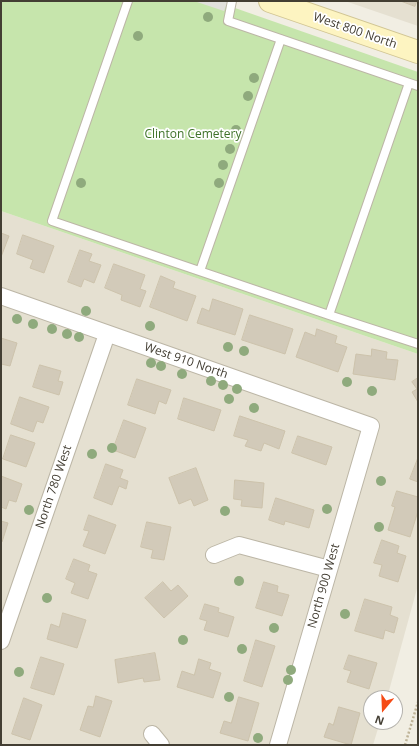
<!DOCTYPE html>
<html>
<head>
<meta charset="utf-8">
<style>
  body { margin:0 }
  #map { position:relative; width:419px; height:746px; overflow:hidden; background:#f1eee3; font-family:"Open Sans",sans-serif }
  canvas { display:block }
  .frame { position:absolute; inset:0; border:2px solid #433e33; pointer-events:none }
  .north { position:absolute; left:363px; top:690px; width:40px; height:40px; box-sizing:border-box; background:#fff; border:1px solid #b4b2ad; border-radius:50%; rotate:199deg; font-size:11px; font-weight:700; line-height:16px; text-align:center; color:#433e33 }
  .north::after { content:''; display:block; margin:auto; width:14px; height:18px; background:#f54b16; clip-path:polygon(50% 0,100% 100%,50% 72%,0 100%) }
</style>
</head>
<body>
<div id="map">
<canvas width="419" height="746"></canvas>
<div class="frame"></div>
<div class="north">N</div>
</div>
<script>
const context = document.querySelector('canvas').getContext('2d');
context.lineJoin = 'round';
function fill(path, color) { context.fillStyle = color; context.fill(path, 'evenodd'); }
function strokePath(path, color, width, dash) { context.strokeStyle = color; context.lineWidth = width; context.lineCap = dash ? 'butt' : 'round'; context.setLineDash(dash || []); context.stroke(path); }
function label(font, color, halo, rows, align = 'center') {
  context.font = font + ' "Open Sans",sans-serif'; context.lineWidth = 3.5; context.setLineDash([]); context.textBaseline = 'middle'; context.strokeStyle = halo; context.fillStyle = color; for (const [text, x, y, turn = 0] of rows) {
    context.save(); context.translate(x, y); context.rotate((+turn || 0) * Math.PI / 180); context.textAlign = isNaN(turn) ? turn : align; if (halo) context.strokeText(text, 0, 0); context.fillText(text, 0, 0); context.restore();
  }
}
const residential = new Path2D(`
  M345,1H418V26Z
  M1,211L418,354V585L387,698H371V722H380L373,745H1Z`);
const green = new Path2D(`
  M1,1H215L418,72V354L1,211Z`);
const parking = new Path2D(`
  M194,1H228L224,11Z`);
const building = new Path2D(`
  M401,1H417L415,6Z
  M1,233L9,236L1,257Z
  M23,235L54,246L44,273L30,268L33,260L17,254Z
  M80,250L92,254L89,261L101,265L94,283L84,279L81,287L68,282Z
  M114,264L145,275L140,289L146,291L140,307L121,300L122,295L105,288Z
  M161,276L175,282L173,288L196,296L187,321L150,307Z
  M213,299L243,309L235,335L197,323L202,308L209,311Z
  M250,315L293,329L285,354L242,340Z
  M317,329L337,336L335,343L347,347L338,372L296,357L305,332L315,336Z
  M1,338L17,343L10,366L1,364Z
  M372,349L387,352L386,359L398,360L395,380L353,374L356,354L371,356Z
  M40,365L61,371L58,381L63,382L59,395L33,387Z
  M418,378V402L412,392L417,389L412,382Z
  M137,379L171,390L166,404L159,401L155,414L128,405Z
  M20,397L49,407L43,423L37,421L33,432L11,424Z
  M184,398L221,410L214,431L178,419Z
  M240,416L285,431L279,449L264,443L261,451L245,446L248,440L234,436Z
  M124,420L146,428L135,458L113,450Z
  M11,435L35,443L26,467L3,459Z
  M298,436L332,447L326,465L292,453Z
  M418,458V482L410,479Z
  M106,464L123,470L120,478L128,481L126,489L119,486L112,505L94,498Z
  M196,468L208,500L194,506L191,499L179,504L169,478Z
  M1,476L22,484L16,502L9,500L6,509L1,507Z
  M235,480L264,483L262,508L241,506L242,500L234,499Z
  M397,491L418,497V511L410,537L388,530L395,507L392,506Z
  M276,498L314,510L309,528L285,521L284,525L269,520Z
  M89,515L116,525L105,554L83,546L89,531L84,530Z
  M1,521L8,523L2,542H1Z
  M147,522L171,527L164,560L151,558L153,550L141,547Z
  M382,540L399,546L397,553L406,556L398,582L379,576L382,565L374,563Z
  M74,559L90,565L88,571L97,574L88,599L71,593L75,583L66,579Z
  M163,582L171,591L178,585L188,596L164,618L145,598Z
  M264,582L278,586L277,592L289,595L282,616L256,608Z
  M365,599L392,607L390,615L398,618L394,633L385,630L383,639L355,631Z
  M205,604L219,608L218,612L234,617L228,637L204,630L207,621L200,619Z
  M63,613L86,620L77,648L47,639L51,624L59,627Z
  M256,640L275,646L262,687L244,681Z
  M155,653L160,680L144,682L143,678L118,683L115,660Z
  M349,655L377,663L369,689L347,682L351,671L344,669Z
  M41,657L64,664L54,695L31,688Z
  M199,659L211,663L209,669L221,673L213,698L177,687L182,671L194,675Z
  M96,696L112,701L100,737L80,730L88,706L93,707Z
  M239,697L259,703L248,741L220,733L224,721L231,723Z
  M24,698L42,705L30,740L12,734Z
  M339,707L360,713L351,745L324,737L329,723L333,725Z`);
const path = new Path2D(`
  M405,745L418,702`);
const lane = new Path2D(`
  M128,1L52,221L329,315L418,344
  M232,1L228,21L418,86
  M200,271L281,39
  M329,315L409,83`);
const street = new Path2D(`
  M1,296L371,426L278,745
  M214,555L239,545L329,569
  M1,641L107,334
  M152,734L161,745`);
const secondary = new Path2D(`
  M270,1L418,52`);
const trees = [
  [208,17],
  [138,36],
  [254,78],
  [248,96],
  [236,130],
  [230,149],
  [223,165],
  [81,183],
  [219,183],
  [86,311],
  [17,319],
  [33,324],
  [150,326],
  [52,329],
  [67,334],
  [79,337],
  [228,347],
  [244,351],
  [151,363],
  [161,366],
  [182,374],
  [211,381],
  [347,382],
  [223,385],
  [237,389],
  [372,391],
  [229,399],
  [254,408],
  [112,448],
  [92,454],
  [381,481],
  [327,509],
  [29,510],
  [225,511],
  [379,527],
  [239,581],
  [47,598],
  [345,614],
  [274,628],
  [183,640],
  [242,649],
  [291,670],
  [19,672],
  [288,680],
  [229,697],
  [258,738]
];
const streetNames = [
  ["West 800 North",355,31,19],
  ["West 910 North",186,361,19],
  ["North 780 West",54,487,-71],
  ["North 900 West",324,586,-74]
];
const parkNames = [
  ["Clinton Cemetery",193,135]
];
fill(residential, '#e5e0d1');
fill(green, '#c6e5ac');
fill(parking, '#e1e0db');
fill(building, '#d2cab9');
strokePath(building, '#cdc3ac', 1);
strokePath(lane, '#bcb6a6', 10);
strokePath(street, '#bcb6a6', 18);
strokePath(secondary, '#d1c593', 24);
strokePath(path, '#beb397', 2.5, [2, 2]);
strokePath(lane, '#fff', 8);
strokePath(street, '#fff', 16);
strokePath(secondary, '#fdf4c1', 22);
context.fillStyle = '#8faa7d';
for (const [x, y] of trees) { context.beginPath(); context.arc(x, y, 5, 0, 2 * Math.PI); context.fill(); }
label('12px', '#433e33', '#fff', streetNames);
label('12px', '#3e7229', '#fff', parkNames);
</script>
</body>
</html>
